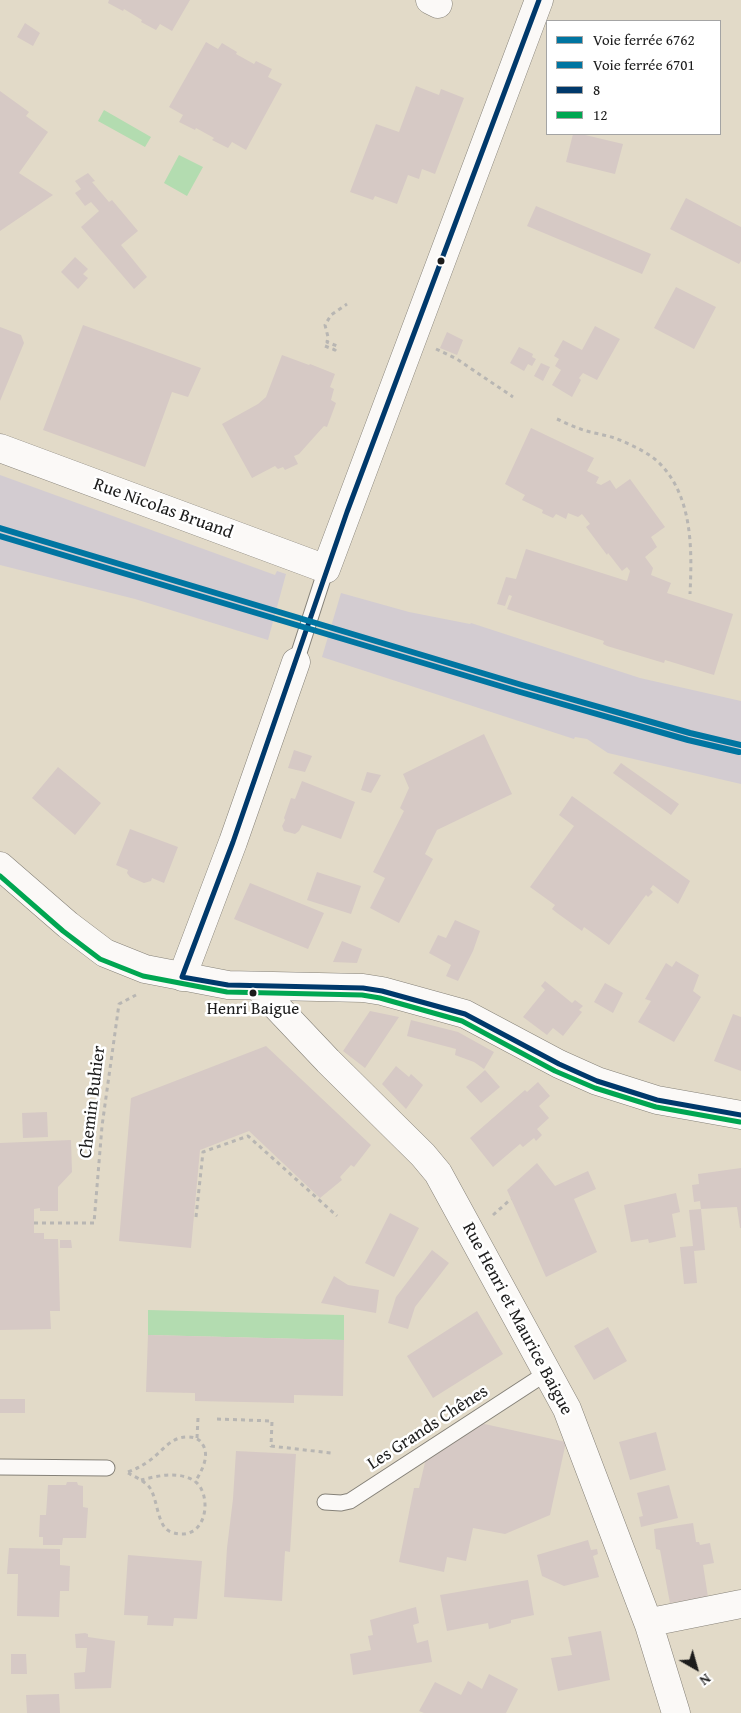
<!DOCTYPE html>
<html>
<head>
<meta charset="utf-8">
<style>
  body { margin:0 }
  #map { position:relative; width:741px; height:1713px; overflow:hidden; background:#e2dac8; font-family:"Gentium Book Plus",serif }
  canvas { display:block }
  .legend { position:absolute; left:546px; top:20px; width:175px; height:115px; box-sizing:border-box; background:#fff; border:1px solid #a4a4a4; margin:0; padding:6px 9px; list-style:none; font-size:15px; color:#1c1c1c }
  .legend li { display:flex; align-items:center; gap:10px; height:25px }
  .legend b { width:25px; border:1px solid #a4a4a4 }
  .north { position:absolute; left:671px; top:1643px; width:50px; height:50px; -webkit-text-stroke:4px #fff; paint-order:stroke; rotate:142deg; font-size:14px; font-weight:700; line-height:20px; text-align:center; color:#1c1c1c }
  .north::after { content:''; display:block; margin:auto; width:18px; height:22px; background:#1c1c1c; clip-path:polygon(50% 0,100% 100%,50% 72%,0 100%) }
</style>
</head>
<body>
<div id="map">
<canvas width="741" height="1713"></canvas>
<ul class="legend">
<li><b style="height:6px;background:#0075a1"></b>Voie ferrée 6762</li>
<li><b style="height:6px;background:#0075a1"></b>Voie ferrée 6701</li>
<li><b style="height:6px;background:#00396b"></b>8</li>
<li><b style="height:6px;background:#00a651"></b>12</li>
</ul>
<div class="north">N</div>
</div>
<script>
const context = document.querySelector('canvas').getContext('2d');
context.lineJoin = 'round';
function fill(path, color) { context.fillStyle = color; context.fill(path, 'evenodd'); }
function strokePath(path, color, width, dash) { context.strokeStyle = color; context.lineWidth = width; context.lineCap = dash ? 'butt' : 'round'; context.setLineDash(dash || []); context.stroke(path); }
function label(font, color, halo, rows, align = 'center') {
  context.font = font + ' "Gentium Book Plus",serif'; context.lineWidth = 5; context.setLineDash([]); context.textBaseline = 'middle'; context.strokeStyle = halo; context.fillStyle = color; for (const [text, x, y, turn = 0] of rows) {
    context.save(); context.translate(x, y); context.rotate((+turn || 0) * Math.PI / 180); context.textAlign = isNaN(turn) ? turn : align; if (halo) context.strokeText(text, 0, 0); context.fillText(text, 0, 0); context.restore();
  }
}
const industrial = new Path2D(`
  M0,475L275,575L277,571L286,574L268,640L135,599L0,565Z
  M341,593L409,612L470,624L471,623L640,678L741,701V784L608,753L587,739L575,737L574,739L322,657Z`);
const green = new Path2D(`
  M104,110L151,137L145,147L98,121Z
  M179,155L203,167L187,196L164,183Z
  M148,1310L344,1315V1340L148,1335Z`);
const building = new Path2D(`
  M109,0H190L172,31L160,24L156,30L141,22L142,20L124,9L123,11L108,3Z
  M25,23L40,33L33,46L17,37Z
  M206,42L218,49L222,43L237,52L236,54L254,64L256,61L272,69L268,77L282,84L246,150L232,142L228,148L212,140L214,138L196,128L195,130L179,122L183,115L169,107Z
  M416,86L439,95L441,89L464,98L435,174L422,169L419,179L408,175L397,204L375,196L373,200L350,192L376,124L399,132Z
  M0,91L29,112L26,116L48,132L19,173L53,195L0,231Z
  M573,134H581L623,144L615,174L566,162Z
  M88,173L95,181L92,182L109,202L112,200L138,231L121,245L147,277L134,289L81,227L99,211L91,202L85,206L75,193L81,189L75,181Z
  M686,198L741,227V261L739,264L670,229Z
  M536,206L651,254L642,274L527,226Z
  M75,257L88,269L83,274L88,278L78,289L61,272Z
  M676,287L716,307L694,349L654,328Z
  M83,325L201,368L188,397L172,392L145,467L43,430Z
  M595,326L620,339L597,380L583,373L579,378L581,380L572,397L552,385L561,370L555,366L559,359L554,356L563,340L582,350Z
  M0,327L21,335L24,343L0,401Z
  M447,332L463,340L457,355L440,348Z
  M519,347L533,354L532,357L536,359L532,366L528,364L524,371L510,363Z
  M282,355L309,365L310,364L335,374L330,387L334,389L331,400L336,403L327,427L324,426L299,454L294,456L298,464L285,470L283,467L278,469L275,466L252,478L222,424L258,404L266,397Z
  M541,363L550,367L543,381L534,376Z
  M531,428L594,458L587,471L599,477L596,483L601,485L610,480L616,489L630,479L665,527L651,537L657,547L645,557L653,568L651,575L671,583L667,593L733,614L714,675L665,660L664,663L607,646L603,644L604,641L507,609L512,596L509,595L505,606L497,604L506,577L516,579L526,549L627,581L630,571L627,567L622,571L608,553L607,555L586,527L590,524L582,514L578,517L568,513L566,519L556,514L553,518L542,513L543,510L522,500L525,495L505,484Z
  M484,734L512,794L437,830L425,854L433,859L399,923L370,908L385,878L373,872L404,811L400,808L409,788L403,774Z
  M294,750L312,756L305,772L288,768Z
  M621,763L679,804L671,815L613,773Z
  M58,767L101,803L75,835L32,798Z
  M367,772L381,775L371,793L361,790Z
  M302,781L355,802L341,839L302,825L299,831L295,834L284,831L282,826L285,820L284,818L291,798L295,799Z
  M572,796L690,881L678,904L653,885L650,889L653,892L648,897L646,895L609,945L584,927L582,931L557,913L552,909L555,905L530,887L574,826L559,815Z
  M130,829L178,847L164,883L152,878L151,881L144,883L130,877L127,873L128,870L116,865Z
  M317,872L361,886L351,914L307,900Z
  M250,883L324,913L308,949L234,919Z
  M455,920L480,931L473,951L458,981L446,976L451,965L429,953L438,935L446,938Z
  M342,941L362,949L357,963L333,962Z
  M676,961L699,975L693,991L701,997L674,1042L638,1022L651,1001L645,999L666,963L672,967Z
  M545,981L572,1003L575,1000L583,1006L579,1010L582,1012L563,1036L553,1028L547,1035L523,1017L545,990L541,986Z
  M605,983L623,993L613,1013L594,1002Z
  M370,1011L399,1017L365,1068L343,1051Z
  M733,1014L741,1017V1071L714,1061Z
  M411,1020L458,1032L494,1052L484,1069L474,1062L455,1055L456,1049L407,1036Z
  M266,1046L371,1145L354,1167L351,1165L340,1177L342,1180L320,1198L249,1131L200,1150L191,1248L119,1241L131,1098Z
  M396,1066L409,1077L411,1074L423,1085L406,1109L382,1084Z
  M485,1070L500,1087L481,1103L466,1087Z
  M538,1082L550,1096L539,1106L549,1118L537,1129L542,1135L536,1141L534,1138L523,1147L520,1144L493,1167L470,1138L525,1090L527,1092Z
  M47,1112L48,1137L23,1138L22,1113Z
  M71,1140L72,1172L58,1187V1211H40V1208L34,1209V1233H44V1239H58L60,1311H50L51,1329L0,1330V1143Z
  M537,1163L555,1186L588,1171L596,1189L574,1199L597,1252L546,1277L507,1190Z
  M741,1168V1228H740L737,1207L701,1209L700,1201L694,1202L692,1185L699,1184L698,1174Z
  M676,1193L680,1212L672,1214L676,1237L649,1243L648,1239L631,1242L624,1205Z
  M701,1209L705,1250L694,1251L697,1283L684,1284L680,1247L693,1246L689,1210Z
  M390,1213L419,1228L394,1277L365,1263Z
  M60,1240H71L72,1248H60Z
  M432,1250L449,1263L415,1307L408,1329L388,1323L396,1297Z
  M334,1276L348,1285L379,1290L376,1313L321,1303Z
  M477,1311L503,1354L433,1398L407,1356Z
  M608,1327L627,1361L594,1380L574,1346Z
  M148,1335L344,1340L343,1396L294,1395V1403L195,1401V1393L146,1392Z
  M0,1399H25V1413H0Z
  M480,1423L566,1442L550,1515L505,1534L473,1528L466,1561L447,1557L444,1572L399,1562L414,1488H419L426,1458Z
  M656,1432L666,1470L630,1480L619,1442Z
  M236,1451L296,1454L290,1552L285,1551L282,1601L224,1597L227,1548L233,1499Z
  M67,1482H77L78,1485L83,1486V1507L88,1508L86,1538H63L62,1545H43V1537H39L40,1515H46L48,1485H66Z
  M669,1485L678,1518L641,1527L639,1517L643,1516L637,1493Z
  M693,1523L696,1542H699L700,1545L710,1543L714,1563L703,1565L708,1597L670,1603L660,1550L656,1549L654,1529Z
  M588,1540L591,1550L597,1549L598,1554L593,1556L599,1577L564,1586L542,1576L537,1555Z
  M9,1548L60,1549V1565L70,1566L69,1591H60L59,1617L17,1616L18,1574H7Z
  M128,1555L202,1561L197,1619L174,1618L173,1626L147,1625L148,1616L124,1615Z
  M528,1580L534,1615L511,1620V1623L489,1629L488,1623L447,1631L440,1595Z
  M416,1607L419,1623L413,1625L417,1643L428,1640L432,1662L353,1675L350,1654L371,1650L368,1636L373,1635L370,1620Z
  M601,1631L610,1680L558,1691L551,1658L572,1655L568,1637Z
  M85,1633L88,1634V1637L115,1641L111,1688L75,1689L74,1673L85,1672L87,1648H76L75,1634Z
  M11,1654H26L27,1674H11Z
  M489,1674L518,1689L506,1713H424L419,1711L435,1682L461,1695L468,1681L482,1689Z
  M59,1694L60,1713H27L26,1695Z`);
const path = new Path2D(`
  M325,346L335,350L337,346L327,342L328,337L325,325L331,315L347,304
  M436,349L457,359L513,397
  M557,419C564,422 571,426 578,428C592,434 607,434 622,441C636,447 653,455 663,467C693,501 692,552 690,594
  M493,1215L511,1199
  M196,1217L203,1152L248,1136L337,1216
  M34,1223H94L102,1126L119,1004L136,995
  M217,1419L272,1421L271,1446L331,1453
  M197,1438L198,1418
  M128,1472C136,1469 142,1466 149,1461C162,1452 170,1437 187,1437C195,1437 200,1439 203,1445C210,1457 201,1472 195,1482
  M128,1473C135,1477 145,1481 150,1488C158,1500 157,1527 171,1532C208,1545 214,1492 193,1480C177,1471 157,1476 141,1480`);
const service = new Path2D(`
  M296,662L326,569
  M0,1467L107,1468
  M325,1502L341,1503L350,1501L548,1372`);
const minor = new Path2D(`
  M430,0L438,4
  M0,448L326,569L539,0
  M0,866L68,925L105,953L145,969L228,985L363,988L382,991L465,1014L559,1064L597,1081L657,1100L741,1115
  M182,977L233,842L296,662
  M258,987L328,1061L423,1155L438,1173L567,1409L649,1625L676,1713
  M649,1625L661,1620L741,1604`);
const bus1 = new Path2D(`
  M182,977L233,842L347,512L539,0
  M182,977L228,985L363,988L382,991L465,1014L559,1064L597,1081L657,1100L741,1115`);
const bus2 = new Path2D(`
  M0,876L63,931L100,959L143,976L227,992L362,995L380,998L462,1021L555,1071L595,1088L656,1107L740,1122`);
const rail1 = new Path2D(`
  M0,528L522,685L690,733L741,745`);
const rail2 = new Path2D(`
  M0,536L520,692L688,740L739,752`);
const markers = [
  [441,261,4.5,"#1c1c1c"],
  [253,993,4.5,"#1c1c1c"]
];
const busNames = [
  ["Henri Baigue",253,1010]
];
const streetNames = [
  ["Rue Nicolas Bruand",163,509,20],
  ["Chemin Buhier",93,1102,-83],
  ["Rue Henri et Maurice Baigue",517,1319,62],
  ["Les Grands Chênes",428,1428,-33]
];
fill(industrial, '#d3ccd1');
fill(green, '#b3dcb0');
fill(building, '#d6c9c5');
strokePath(service, '#858178', 17);
strokePath(minor, '#858178', 29);
strokePath(path, '#b8b6b3', 3, [4, 4]);
strokePath(service, '#fbf9f7', 15);
strokePath(minor, '#fbf9f7', 28);
strokePath(bus1, '#00396b', 5);
strokePath(bus2, '#00a651', 5);
strokePath(rail1, '#0075a1', 6);
strokePath(rail2, '#0075a1', 6);
for (const [x, y, r, color] of markers) { const dot = new Path2D(); dot.arc(x, y, r, 0, 2 * Math.PI); context.fillStyle = color; context.fill(dot); strokePath(dot, '#fff', 2); }
label('17px', '#1c1c1c', '#fff', busNames);
label('18px', '#1c1c1c', '#fff', streetNames);
</script>
</body>
</html>
